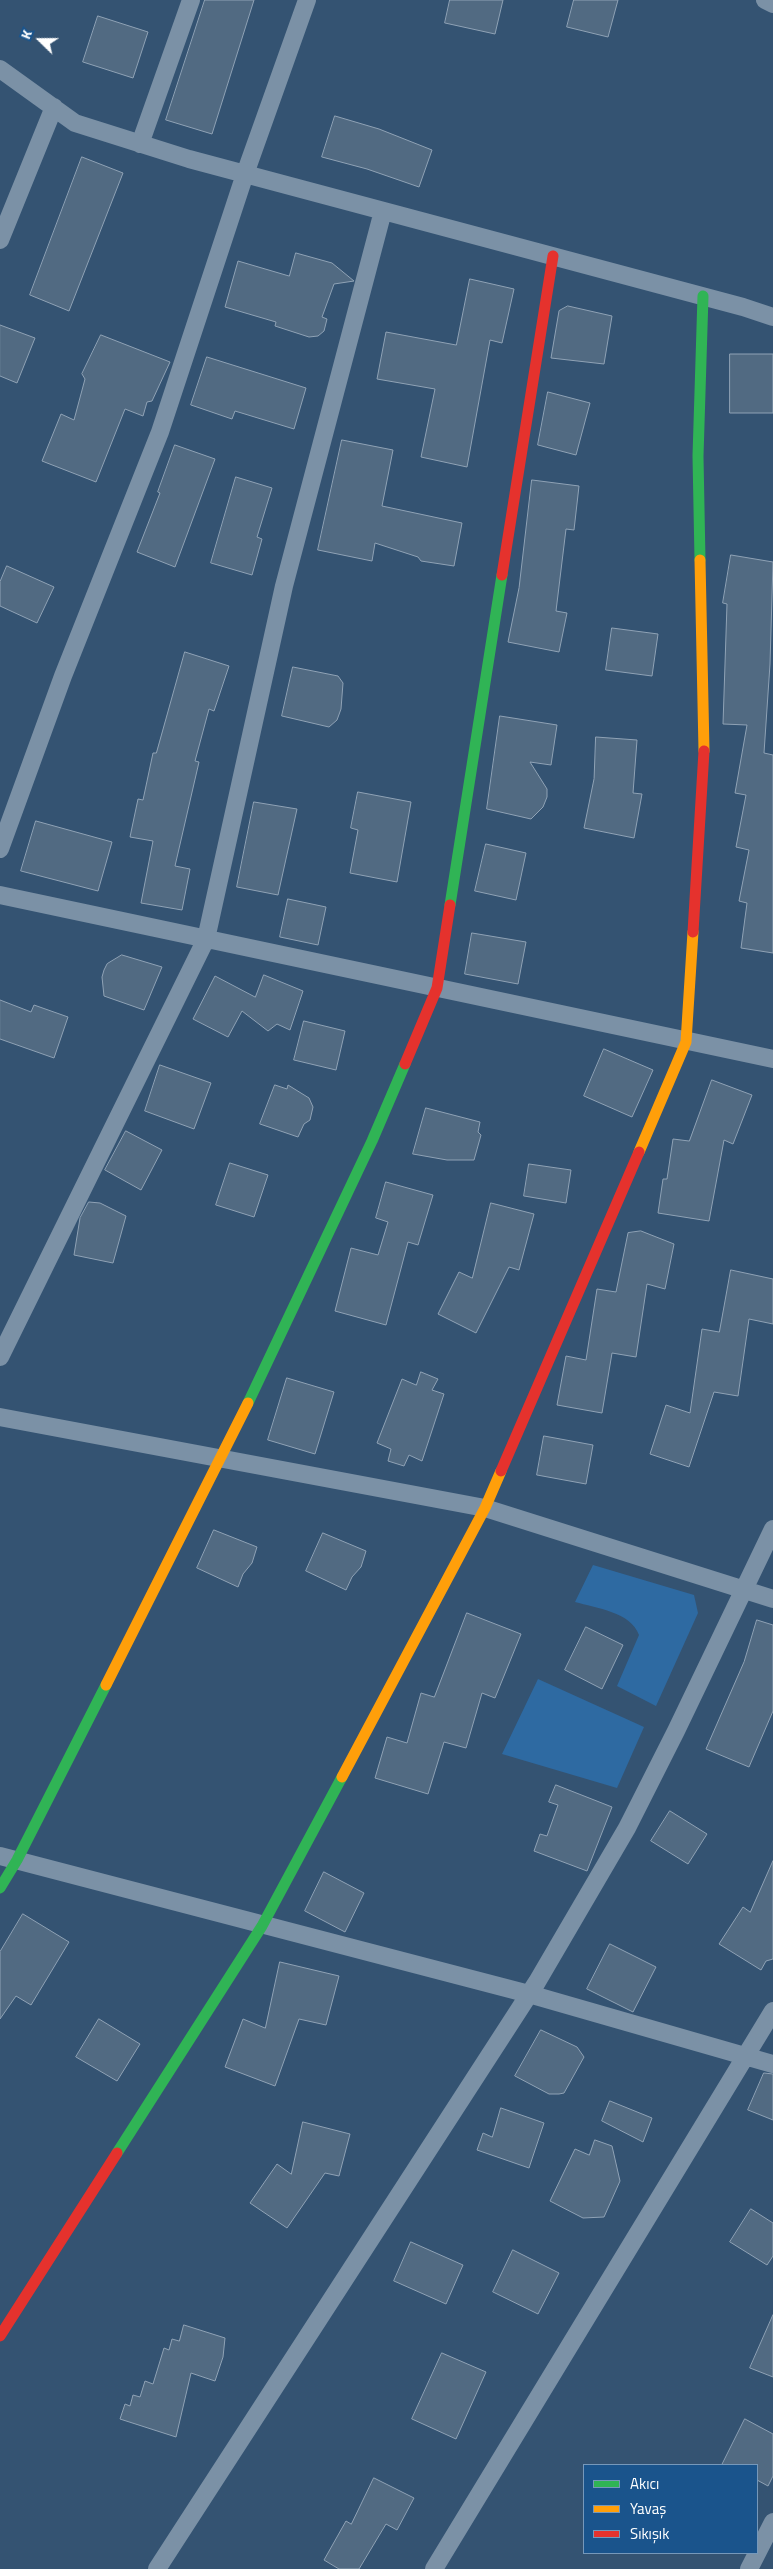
<!DOCTYPE html>
<html>
<head>
<meta charset="utf-8">
<style>
  body { margin:0 }
  #map { position:relative; width:773px; height:2569px; overflow:hidden; background:#345372; font-family:"Titillium Web",sans-serif }
  canvas { display:block }
  .legend { position:absolute; left:583px; top:2464px; width:175px; height:90px; box-sizing:border-box; background:#1a548c; border:1px solid #7698ba; margin:0; padding:6px 9px; list-style:none; font-size:15px; color:#fff }
  .legend li { display:flex; align-items:center; gap:10px; height:25px }
  .legend b { width:25px; border:1px solid #7698ba }
  .north { position:absolute; left:15px; top:15px; width:50px; height:50px; -webkit-text-stroke:4px #1a548c; paint-order:stroke; rotate:292deg; font-size:14px; font-weight:700; line-height:20px; text-align:center; color:#fff }
  .north::after { content:''; display:block; margin:auto; width:18px; height:22px; background:#fff; clip-path:polygon(50% 0,100% 100%,50% 72%,0 100%) }
</style>
</head>
<body>
<div id="map">
<canvas width="773" height="2569"></canvas>
<ul class="legend">
<li><b style="height:6px;background:#30b455"></b>Akıcı</li>
<li><b style="height:6px;background:#ff9f0a"></b>Yavaş</li>
<li><b style="height:6px;background:#e5322d"></b>Sıkışık</li>
</ul>
<div class="north">K</div>
</div>
<script>
const context = document.querySelector('canvas').getContext('2d');
context.lineJoin = 'round';
function fill(path, color) { context.fillStyle = color; context.fill(path, 'evenodd'); }
function strokePath(path, color, width, dash) { context.strokeStyle = color; context.lineWidth = width; context.lineCap = dash ? 'butt' : 'round'; context.setLineDash(dash || []); context.stroke(path); }
const green = new Path2D(`
  M593,1565L694,1595L698,1613L656,1706L617,1686L639,1635C631,1612 596,1608 575,1602Z
  M538,1679L644,1727L617,1788L502,1754Z`);
const building = new Path2D(`
  M205,0H254L212,134L166,120Z
  M450,0H503L495,34L445,23Z
  M574,0H618L608,37L567,27Z
  M98,16L148,32L133,78L83,62Z
  M335,116L379,129L432,150L419,187L367,169L322,157Z
  M82,157L123,173L69,311L30,295Z
  M296,253L332,263L354,281L334,284L322,317L327,319L324,331L318,336L309,337L275,326L276,322L225,307L238,261L289,276Z
  M470,279L514,289L502,343L490,340L467,467L421,457L435,389L377,379L386,332L456,345Z
  M568,306L612,316L604,364L551,358L559,311Z
  M0,325L35,338L17,383L0,376Z
  M101,335L170,362L152,401L147,402L143,416L125,409L96,482L42,461L61,414L74,420L85,379L82,374Z
  M730,354H773V413H730Z
  M207,357L306,388L294,429L235,411L232,419L191,405Z
  M548,392L590,403L576,455L538,445Z
  M342,440L393,450L382,506L462,523L454,566L421,561L418,557L375,543L372,561L318,550Z
  M175,445L215,459L175,567L137,552L160,493L158,492Z
  M236,477L272,488L257,537L262,539L252,575L211,563Z
  M532,480L579,486L574,530L566,529L556,611L567,613L559,652L508,642L519,588Z
  M731,555L773,562L770,664L764,753L773,755V953L741,948L747,903L739,901L749,850L736,847L746,795L735,793L747,725L723,724L727,604L723,603Z
  M7,566L54,587L37,623L0,606V582Z
  M612,628L658,634L652,676L606,670Z
  M185,652L229,666L214,711L209,709L195,761L199,762L175,866L190,869L182,910L141,903L153,841L130,837L138,799L143,800L153,753H156Z
  M293,667L338,676L343,683L341,709L337,720L329,727L282,716Z
  M500,716L557,725L551,765L530,762L547,789V797L543,807L531,819L487,809Z
  M596,737L637,740L633,793L642,794L634,838L584,828L594,779Z
  M358,792L411,802L397,882L350,873L358,830L351,828Z
  M254,802L297,809L278,895L237,887Z
  M36,821L112,842L98,891L21,871Z
  M486,844L526,853L516,900L475,891Z
  M288,899L326,907L318,945L280,937Z
  M472,933L526,942L518,984L465,974Z
  M122,955L162,967L144,1010L104,996L102,977L104,970L107,964Z
  M264,975L303,991L290,1030L277,1024L268,1031L242,1011L228,1037L193,1019L215,976L255,997Z
  M0,1000L31,1012L34,1005L68,1017L54,1058L0,1039Z
  M304,1021L345,1031L336,1070L294,1060Z
  M604,1049L653,1070L632,1117L584,1096Z
  M160,1065L211,1083L194,1129L145,1111Z
  M712,1080L752,1095L733,1144L724,1140L709,1221L658,1213L663,1179H667L673,1139L689,1141Z
  M275,1085L287,1089L288,1085L309,1098L313,1107L310,1120L304,1124L298,1137L260,1124Z
  M426,1108L480,1122L478,1132L481,1135L474,1160H447L413,1154Z
  M126,1131L162,1150L141,1190L105,1170Z
  M230,1163L268,1175L254,1217L216,1205Z
  M529,1164L571,1170L566,1203L524,1196Z
  M386,1182L433,1195L418,1245L408,1242L386,1325L335,1311L351,1248L378,1255L388,1222L376,1218Z
  M89,1202L100,1203L126,1216L113,1263L74,1255L80,1218Z
  M491,1203L534,1214L519,1270L509,1267L476,1333L438,1314L459,1272L472,1278Z
  M641,1231L674,1244L665,1289L647,1284L636,1357L612,1353L602,1413L557,1405L566,1356L586,1360L597,1289L616,1292L628,1233Z
  M731,1270L773,1279V1324L749,1319L738,1396L714,1392L689,1467L650,1454L666,1405L690,1413L702,1329L719,1332Z
  M421,1372L438,1379L432,1390L444,1394L422,1461L409,1455L404,1466L388,1461L391,1449L377,1443L402,1379L416,1385Z
  M287,1378L334,1392L315,1454L268,1440Z
  M544,1436L593,1445L586,1484L537,1475Z
  M214,1530L257,1547L252,1563L243,1574L238,1587L197,1568Z
  M323,1533L366,1551L361,1567L352,1577L346,1590L306,1571Z
  M467,1613L521,1634L495,1698L482,1693L466,1748L444,1742L428,1794L375,1778L387,1737L407,1743L421,1693L434,1697Z
  M757,1620L773,1625V1711L749,1767L706,1749L744,1662Z
  M586,1627L623,1645L602,1689L565,1670Z
  M556,1785L612,1807L587,1871L534,1851L540,1834L547,1836L558,1805L549,1802Z
  M670,1811L707,1834L688,1864L651,1841Z
  M773,1861V1959L766,1961L761,1970L719,1944L743,1907L750,1912Z
  M324,1872L364,1893L345,1932L305,1911Z
  M23,1914L69,1942L31,2005L16,1996L0,2019V1952Z
  M610,1944L656,1967L633,2012L587,1989Z
  M280,1962L339,1976L326,2025L299,2019L275,2086L225,2067L243,2019L265,2028Z
  M99,2019L140,2044L117,2081L76,2057Z
  M541,2030L577,2047L584,2057L564,2093L559,2094H549L515,2076Z
  M764,2073L773,2074V2120L748,2110Z
  M610,2101L652,2118L643,2142L602,2121Z
  M501,2108L544,2123L529,2168L477,2150L483,2133L492,2137Z
  M303,2122L350,2134L339,2176L325,2173L287,2228L250,2203L277,2164L291,2174Z
  M595,2140L612,2146L620,2181L604,2217L583,2218L550,2201L575,2149L589,2155Z
  M751,2209L773,2223V2256L767,2265L730,2242Z
  M411,2242L463,2265L446,2304L394,2281Z
  M513,2250L559,2273L538,2314L493,2292Z
  M773,2315V2377L750,2368Z
  M184,2325L225,2338L223,2357L215,2381L191,2373L176,2437L120,2419L125,2404L130,2406L133,2395L140,2397L145,2381L153,2384L164,2348L169,2350L172,2339L179,2341Z
  M442,2353L486,2372L456,2439L412,2419Z
  M745,2419L773,2434V2476L768,2486L757,2480V2465H722Z
  M374,2478L414,2498L397,2530L386,2524L359,2569H339L324,2560L346,2521L351,2524Z`);
const street = new Path2D(`
  M765,0L773,4
  M0,69L75,123L189,159L743,307L773,317
  M140,144L191,0
  M0,240L54,107
  M0,849L63,676L160,432L245,174L307,0
  M0,895L773,1059
  M0,1357L206,939L284,586L383,211
  M0,1417L485,1508L773,1599
  M0,1856L529,1994L773,2064
  M157,2569L537,1982L627,1828L676,1731L773,1529
  M434,2569L773,2011
  M749,2569L773,2522`);
const fast = new Path2D(`
  M700,560L698,456L703,296
  M450,905L502,575
  M248,1403L372,1141L405,1064
  M0,1888L17,1860L106,1685
  M117,2153L262,1926L342,1777`);
const slow = new Path2D(`
  M700,560L704,751
  M639,1152L686,1042L693,932
  M106,1685L248,1403
  M342,1777L485,1508L501,1471`);
const jam = new Path2D(`
  M502,575L553,256
  M693,932L704,751
  M405,1064L437,988L450,905
  M501,1471L639,1152
  M0,2336L117,2153`);
fill(green, '#2e6aa2');
fill(building, '#516a82');
strokePath(building, '#8fa2b5', 1);
strokePath(street, '#7b91a6', 18);
strokePath(fast, '#30b455', 11);
strokePath(slow, '#ff9f0a', 11);
strokePath(jam, '#e5322d', 11);
</script>
</body>
</html>
